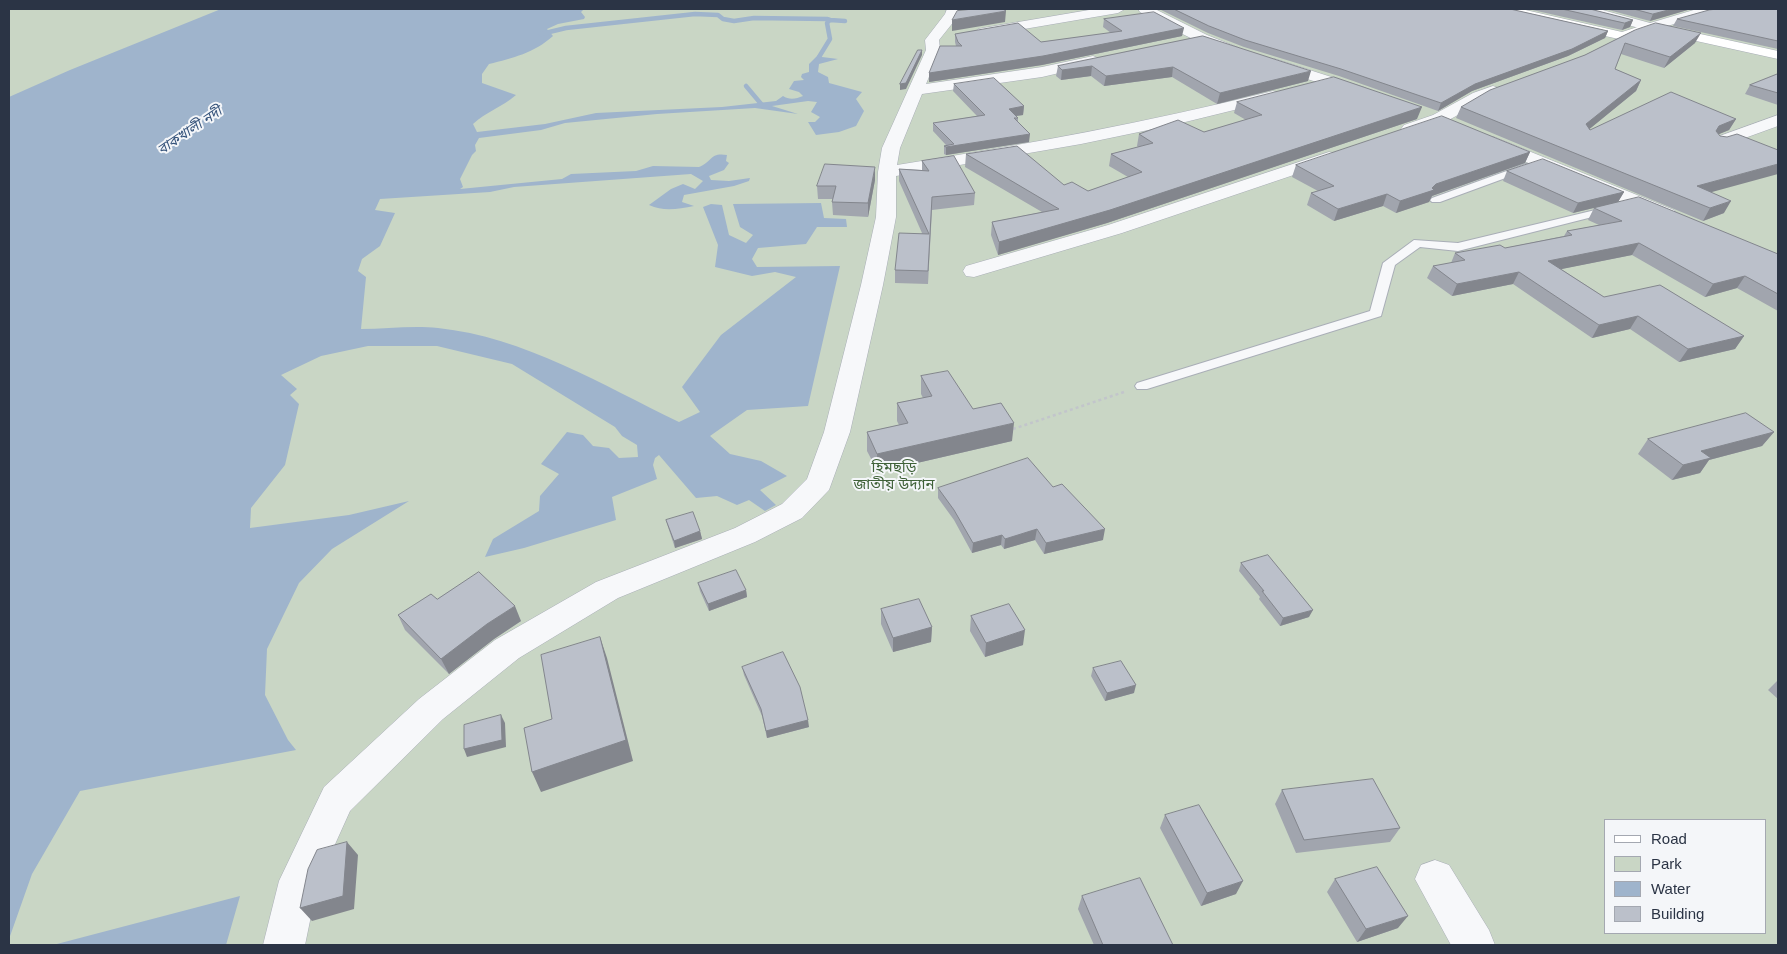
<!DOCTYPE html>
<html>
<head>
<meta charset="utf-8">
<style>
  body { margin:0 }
  #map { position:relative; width:1787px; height:954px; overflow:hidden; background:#e4e7ec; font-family:Arial,sans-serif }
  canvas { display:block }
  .frame { position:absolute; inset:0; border:10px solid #2b3445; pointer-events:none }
  .legend { position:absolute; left:1604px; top:819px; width:162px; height:115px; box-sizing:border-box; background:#f4f6f9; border:1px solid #a4a8b1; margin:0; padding:6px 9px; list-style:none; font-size:15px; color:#2b3445 }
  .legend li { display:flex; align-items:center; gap:10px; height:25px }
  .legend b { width:25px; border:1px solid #a4a8b1 }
</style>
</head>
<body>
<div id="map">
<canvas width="1787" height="954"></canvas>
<div class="frame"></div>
<ul class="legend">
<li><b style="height:6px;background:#fff"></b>Road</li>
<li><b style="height:14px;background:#c9d6c5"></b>Park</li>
<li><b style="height:14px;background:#9fb4cc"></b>Water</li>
<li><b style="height:14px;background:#bbc0ca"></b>Building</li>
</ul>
</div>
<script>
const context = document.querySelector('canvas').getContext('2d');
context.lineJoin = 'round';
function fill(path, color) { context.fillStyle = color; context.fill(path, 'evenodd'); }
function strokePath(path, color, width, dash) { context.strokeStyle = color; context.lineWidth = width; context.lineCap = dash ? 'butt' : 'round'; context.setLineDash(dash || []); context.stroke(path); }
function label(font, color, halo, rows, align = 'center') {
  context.font = font + ' Arial,"Noto Sans Bengali",sans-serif'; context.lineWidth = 4; context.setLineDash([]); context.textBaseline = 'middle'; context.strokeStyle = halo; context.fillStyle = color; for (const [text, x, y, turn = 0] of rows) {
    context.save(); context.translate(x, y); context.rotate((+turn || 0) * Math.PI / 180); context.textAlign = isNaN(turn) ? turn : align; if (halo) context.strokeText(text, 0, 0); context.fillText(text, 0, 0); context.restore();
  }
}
const green = new Path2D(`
  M9,9H1778V945H9ZM1606,820H1766V933H1606Z`);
const water = new Path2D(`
  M221,9H584L581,12L585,17L584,19L558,24L547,29L553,36C534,53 513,58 489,64L482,74V83L516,95C502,107 486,112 473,124L477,132L545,124L596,113L722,107L776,101L783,96C789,100 796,99 803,96L799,92L789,89L794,81L804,80L801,77L802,74L809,72V64L819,54L822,57L838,59L819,64L818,72L828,77L829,83L862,92L856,99L864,111L856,126L839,132L816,135L808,122H815L820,117L811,112L817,102L808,101L772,106L798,114L755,108L657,114L565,123L541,130L479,138L475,145L476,151L472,155L460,179L463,187L460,189L562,179L571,174L636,171L653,166L699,167C712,162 710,152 727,155L726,161L729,163L724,170L709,176L711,180L729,181L750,178L749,181L734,186L684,195L682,202L694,206C678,209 664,212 649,205L671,189L683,184L695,189L703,181L691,174L514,187L490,192L380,199L375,210L395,213L380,246L362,259L358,271L366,277L361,329C386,329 413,325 438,328C524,337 602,385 679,422L700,412L682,387L721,335L796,277L775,272L752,276L715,267L718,245L703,207L711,204L722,205L729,235L746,243L753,235L740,227L733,204L821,203L824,218L846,219L847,227H817L806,244L758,248L752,259L757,267L840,266L808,406L747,410L710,436L730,454L761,461L787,476L760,490L776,505L765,511L749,500L737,505L717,496L696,498L659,455L655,458L653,465L657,479L612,497L616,520L524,548L485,557L493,539L539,511L540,496L559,474L541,464L567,432L583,435L593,446L609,448L619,458L638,457L637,445L622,436L615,427L512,364L437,346H368L321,356L281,375L297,389L290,395L299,404L285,465L251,508L250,528L349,515L409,501L332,549L299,583L267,649L265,695L288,740L296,750L80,791L32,874L9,939V97L70,70Z
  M240,896L226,945H53Z`);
const stream = new Path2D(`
  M830,20L845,21
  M541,34L566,28L695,14L718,15L723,19L734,21L754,18L827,19L830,20L827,23L830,39L819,57
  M746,86L762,105`);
const path = new Path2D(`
  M1013,429L1124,392`);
const lane = new Path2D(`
  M1526,164L1530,165L1531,167L1530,169L1440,202H1432L1430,200L1432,198Z
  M1612,206L1616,207L1618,209L1616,211L1458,251L1420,247L1395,265L1381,316L1147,389H1137L1135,386L1137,383L1370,311L1383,263L1414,240L1458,243Z`);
const street = new Path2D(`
  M947,9H961L959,15L939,40L940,50L926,84L1042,67L1093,56L1098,58L1101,61L1098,64L1042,77L922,94L900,148L897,165C1024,145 1149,122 1273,91L1279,93L1281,96L1279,99L1177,124L1081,144L896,176V217L883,285L850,432L829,490L802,518L755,542L618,598L519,658L443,719L350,811L318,882L305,945H263L279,881L324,787L419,699L495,640L596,582L735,528L782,504L807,479L824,432L861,285L876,217L878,172L882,148L926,50L925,40L945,14Z
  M1095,9H1125L1118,13L983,36L978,35L976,32L978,29L983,28Z
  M1138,9H1155L1207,35L1239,48L1241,51L1239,54C1222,58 1159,21 1140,12Z
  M1578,9H1599L1650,23L1697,9H1730L1728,12L1705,15L1650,31L1580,12Z
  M1275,59L1366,88L1368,91L1366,94L1360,96L1270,67L1267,64L1270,61Z
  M1493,86L1499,88L1501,91C1497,97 1490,97 1484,100C1464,110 1426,138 1404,133L1401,129L1404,125L1433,115L1473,93Z
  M1778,115V126L1720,147L1714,146L1711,142L1714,138Z
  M1494,137L1674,210L1677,214L1674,218L1667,220L1660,218L1488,146L1485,142L1488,138Z
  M1329,152L1335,153L1338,157L1335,161L1122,233L974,277L966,276L963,271L966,266L1108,225Z
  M1435,860L1449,865L1489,930L1495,945H1451L1415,879L1421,865Z`);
const secondary = new Path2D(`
  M1497,9H1521L1622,32L1650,23L1778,51V59L1651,31L1623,40L1499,12Z`);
const wall = new Path2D(`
  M1159,9H1510L1608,31L1605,38L1568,56L1472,91L1438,111L1339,76L1244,47L1208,33Z
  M1528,9H1590L1633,20L1630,27L1622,30Z
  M1605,9H1691L1650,21Z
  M1778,9V49L1673,26L1677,19Z
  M1104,19L1182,36L1042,65L929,82V73L956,46L955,42V34L1041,42L1111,33L1103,27Z
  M1635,30L1695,43L1664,68L1621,54L1615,69L1641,80L1636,91L1589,129L1590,130L1736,119L1729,130L1719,134L1711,192L1724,213L1703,221L1456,118L1461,107L1585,55Z
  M1203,36L1308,81L1217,104L1172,77L1104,86L1091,76L1061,80L1056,76L1058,66Z
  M1778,74V105L1745,94L1750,85Z
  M954,84L1024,106L1023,115L1016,116L1018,118V122L1029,142L946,155L944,154V146L946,145L933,131V123L977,116L953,91Z
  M1237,102L1417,119L1107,223L998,255L991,235L992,222L1042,212L965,167L966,154L1064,185L1088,191L1128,177L1109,166L1111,154L1138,147L1137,146L1139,134L1204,132L1246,120L1234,113Z
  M1530,152L1525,163L1432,196L1429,202L1396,213L1383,206L1334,221L1307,205L1311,193L1318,191L1292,177L1296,165Z
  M922,161L975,193L974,205L932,210L928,284L895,283V270L922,233L899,181V169L922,170Z
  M1507,171L1624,192L1618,202L1573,213L1503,181Z
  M875,180L868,217L833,215L832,202L833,199H818L817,186Z
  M1594,208L1778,254V311L1737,288L1705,297L1632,255L1561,269L1604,297L1744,336L1735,349L1679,362L1630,329L1592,338L1513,284L1452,296L1427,278L1433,266L1451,263L1455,253L1505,248L1564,236L1567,231L1599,225L1588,220Z
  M921,376L973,409L1012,441L878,472L867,451V432L899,425L897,421V403L923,398L921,394Z
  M1774,432L1762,446L1709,460L1700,473L1672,480L1638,454L1648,439Z
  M1053,487L1103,540L1044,554L1035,540L1004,549L1001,545L972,553L954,520L938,498V488Z
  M666,520L700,531L702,539L675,548L668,527Z
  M1241,563L1309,617L1280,626L1259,599L1260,597L1239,571Z
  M698,583L746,590L747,597L709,611L700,591Z
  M437,599L521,621L494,639L449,674L405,630L398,615Z
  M881,609L932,627L931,642L893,652L881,624Z
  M971,616L1023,645L985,657L970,631Z
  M742,667L809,727L767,738L762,716L744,675Z
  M1093,668L1134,693L1105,701L1091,676Z
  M1778,680V699L1768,690Z
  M1282,790L1400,828L1390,842L1296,853L1275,804Z
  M1165,815L1236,894L1201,906L1160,828Z
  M1335,879L1398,928L1357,942L1327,892Z
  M1082,896L1173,945H1094L1078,909Z`);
const shadedWall = new Path2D(`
  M1672,9H1691L1650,21L1653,14Z
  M1006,11L1005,22L952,31V20Z
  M1633,20L1630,27L1622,30L1625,23Z
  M1184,28L1182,36L1042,65L929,82V73Z
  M1608,31L1605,38L1568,56L1472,91L1438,111L1441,103L1475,84Z
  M1701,33L1695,43L1664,68L1670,57Z
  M922,50V55L906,89L900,90V84Z
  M1092,66L1091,76L1061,80L1062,70Z
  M1173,67L1172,77L1104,86L1106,76Z
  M1311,71L1308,81L1217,104L1220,93Z
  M1641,80L1636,91L1581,136L1586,124Z
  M1024,106L1023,115L1008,117L1009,109Z
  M1422,107L1417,119L1107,223L998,255L999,242Z
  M1736,119L1729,130L1712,137L1719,126Z
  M1030,134L1029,142L946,155V147Z
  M1530,152L1525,163L1432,196L1429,202L1396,213L1400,201L1432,188L1436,184Z
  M1778,164V174L1690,198L1697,186Z
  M875,167V180L868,217V203Z
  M1624,192L1618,202L1573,213L1578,203Z
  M1387,194L1383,206L1334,221L1338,209Z
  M1731,201L1724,213L1703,221L1710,208Z
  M1639,243L1632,255L1542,273L1548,261Z
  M1519,272L1513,284L1452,296L1457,284Z
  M1745,276L1737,288L1705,297L1713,284Z
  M1638,316L1630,329L1592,338L1599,325Z
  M1744,336L1735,349L1679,362L1688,349Z
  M1014,423L1012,441L878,472L877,454Z
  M1774,432L1762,446L1709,460L1700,473L1672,480L1683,465L1701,451Z
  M1037,529L1035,540L1004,549L1005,539Z
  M1105,529L1103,540L1044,554L1046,543Z
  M700,531L702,539L675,548L674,541Z
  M1002,535L1001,545L972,553L973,543Z
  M746,590L747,597L709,611L708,604Z
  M515,606L521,621L494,639L449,674L441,659L487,624Z
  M1313,610L1309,617L1280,626L1283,618Z
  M932,627L931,642L893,652V638Z
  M1025,630L1023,645L985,657L986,643Z
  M600,637L607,658L633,761L541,792L532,772Z
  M1136,685L1134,693L1105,701L1107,693Z
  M501,715L505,723L506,747L467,757L464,749Z
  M808,720L809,727L767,738L766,731Z
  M347,842L358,855L354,909L312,921L300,908Z
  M1243,881L1236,894L1201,906L1207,893Z
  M1408,916L1398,928L1357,942L1366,929Z`);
const building = new Path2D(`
  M974,9H1003L1006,11L952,20L957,11Z
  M1174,9H1510L1608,31L1572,49L1475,84L1441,103L1341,69L1245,40L1209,26Z
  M1562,9H1590L1633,20L1625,23Z
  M1634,9H1672L1653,14Z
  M1718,9H1778V41L1677,19L1709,10Z
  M1154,12L1184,28L1043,56L929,73L940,46H962L958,42L955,34L1018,23L1041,42L1122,31L1104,19Z
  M1656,23L1701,33L1670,57L1625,43L1615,69L1641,80L1586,124L1590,130L1671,92L1736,119L1719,126L1716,131L1720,136L1727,137L1737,134L1778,150V164L1697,186L1731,201L1710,208L1461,107L1490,90L1585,55L1635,30Z
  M1203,36L1311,71L1220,93L1173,67L1106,76L1092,66L1062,70L1058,66Z
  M918,50H922L906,83L900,84Z
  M1778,74V93L1750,85Z
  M1334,77L1422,107L1110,210L999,242L992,222L1059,209L966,154L1017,146L1064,185L1072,182L1088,191L1142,172L1111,154L1153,143L1139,134L1178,120L1204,132L1261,115H1262L1237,102Z
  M994,78L1024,106L1009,109L1018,118H1014L1030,134L946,147L944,146L954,144L933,123L985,115L954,84Z
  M1442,116L1530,152L1436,184L1432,188L1434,190L1400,201L1387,194L1338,209L1311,193L1334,186L1296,165Z
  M954,156L975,193L932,197L928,271L895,270L899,233L929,234L899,169L929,171L922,161Z
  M1543,159L1624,192L1578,203L1507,171Z
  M825,164L875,167L868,203L832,202L836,186H817Z
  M1639,197L1778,254V294L1745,276L1713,284L1639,243L1548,261L1604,297L1660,285L1744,336L1688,349L1638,316L1599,325L1519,272L1457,284L1433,266L1465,260L1455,253L1500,245L1505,248L1572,235L1567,231L1622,221L1594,208Z
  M948,371L973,409L1001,403L1014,423L877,454L867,432L908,423L897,403L932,396L921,376Z
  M1746,413L1774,432L1701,451L1711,458L1683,465L1648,439Z
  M1028,458L1053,487L1062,484L1105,529L1046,543L1037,529L1005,539L1002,535L973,543L954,510L938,488Z
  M693,512L700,531L674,541L666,520Z
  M1268,555L1313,610L1283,618L1262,591H1264L1241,563Z
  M736,570L746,590L708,604L698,583Z
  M479,572L515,606L487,624L441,659L398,615L431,594L437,599Z
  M919,599L932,627L893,638L881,609Z
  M1009,604L1025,630L986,643L971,616Z
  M600,637L626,740L532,772L524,728L552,719L541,655Z
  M783,652L800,687L808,720L766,731L761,709L742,667Z
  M1121,661L1136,685L1107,693L1093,668Z
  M501,715L502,740L464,749V725Z
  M1373,779L1400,828L1304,840L1282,790Z
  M1199,805L1243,881L1207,893L1165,815Z
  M347,842L343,896L300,908L308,869L317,850Z
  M1377,867L1408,916L1366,929L1335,879Z
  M1140,878L1173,945H1103L1082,896Z`);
const farWaternames = [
  ["বাকখালী নদী",190,131,-34]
];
const parkNames = [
  ["হিমছড়ি",894,468],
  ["জাতীয় উদ্যান",894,485]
];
fill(green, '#c9d6c5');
fill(water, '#9fb4cc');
strokePath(stream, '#9fb4cc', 4.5);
strokePath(lane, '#a9aeb7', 2);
strokePath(street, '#a9aeb7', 1);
strokePath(secondary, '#a9aeb7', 1);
strokePath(path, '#c2c5cb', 2.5, [3, 3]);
fill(lane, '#f7f8fa');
fill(street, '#f7f8fa');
fill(secondary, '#fff');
fill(wall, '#a1a5ae');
fill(shadedWall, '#83868d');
fill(building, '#bbc0ca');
strokePath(building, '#83868d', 1);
label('italic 14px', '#34527a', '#f4f6f9', farWaternames);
label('15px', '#3f6138', '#f4f6f9', parkNames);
</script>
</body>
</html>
